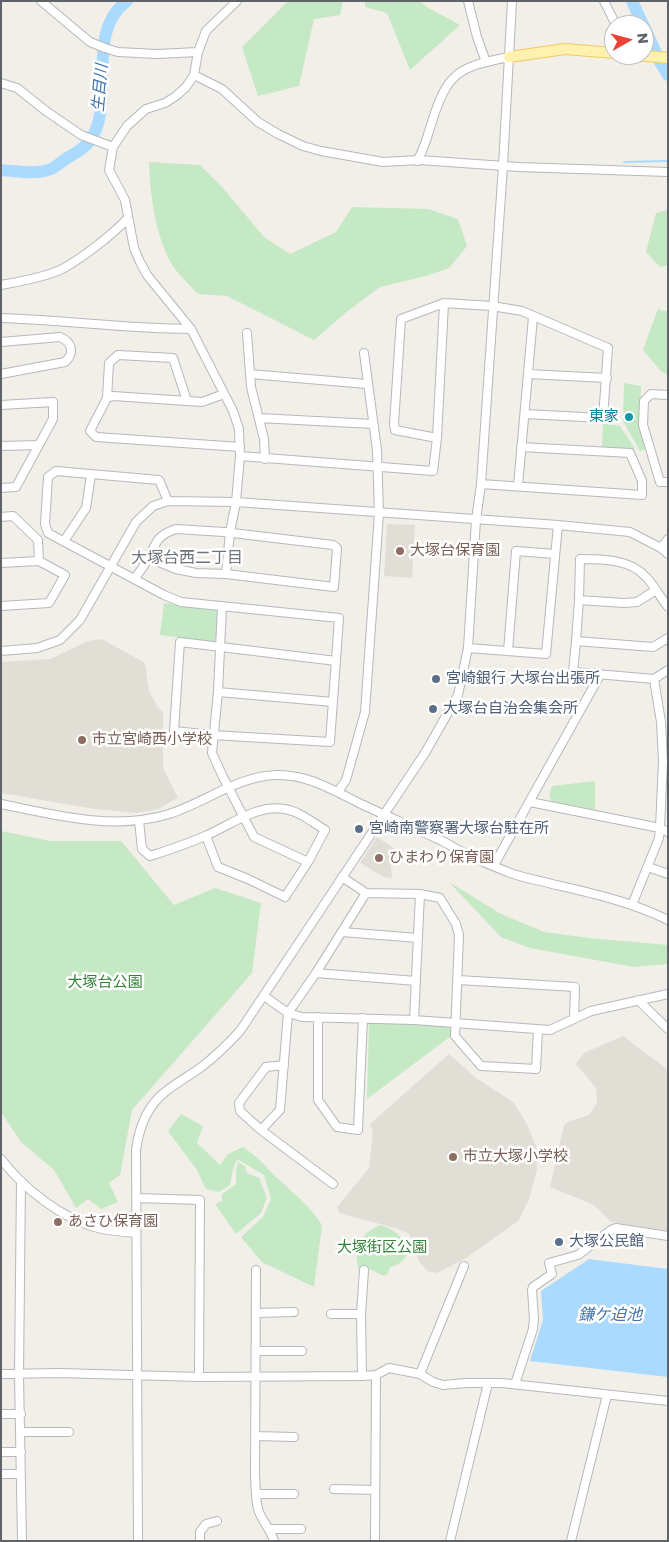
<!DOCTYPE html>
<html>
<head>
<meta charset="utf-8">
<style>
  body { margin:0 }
  #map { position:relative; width:669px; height:1542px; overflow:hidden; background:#f1efe8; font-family:Poppins,sans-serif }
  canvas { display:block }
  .frame { position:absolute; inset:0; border:2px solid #5f6368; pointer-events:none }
  .north { position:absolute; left:604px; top:15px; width:50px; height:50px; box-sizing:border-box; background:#fff; border:1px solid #bfc1c3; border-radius:50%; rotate:83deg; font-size:14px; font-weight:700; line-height:20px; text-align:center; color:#5f6368 }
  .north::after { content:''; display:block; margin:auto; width:18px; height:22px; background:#ea4335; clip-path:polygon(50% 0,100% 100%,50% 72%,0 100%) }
</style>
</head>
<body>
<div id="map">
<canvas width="669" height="1542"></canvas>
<div class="frame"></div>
<div class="north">N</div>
</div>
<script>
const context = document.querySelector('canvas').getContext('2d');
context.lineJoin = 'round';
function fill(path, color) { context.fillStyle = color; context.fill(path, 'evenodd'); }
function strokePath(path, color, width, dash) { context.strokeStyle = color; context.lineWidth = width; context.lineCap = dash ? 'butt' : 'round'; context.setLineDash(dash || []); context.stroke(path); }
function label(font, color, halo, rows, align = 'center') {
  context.font = font + ' Poppins,"Noto Sans JP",sans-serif'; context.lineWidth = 5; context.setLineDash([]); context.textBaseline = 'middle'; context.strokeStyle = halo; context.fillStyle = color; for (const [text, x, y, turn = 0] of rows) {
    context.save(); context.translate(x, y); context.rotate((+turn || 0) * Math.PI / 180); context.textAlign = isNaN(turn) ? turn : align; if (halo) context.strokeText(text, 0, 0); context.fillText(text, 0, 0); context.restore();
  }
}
const education = new Path2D(`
  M387,524L415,525L412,578L384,576Z
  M102,639L145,663L149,691L157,706L163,712V768L178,798L158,809L137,813L95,809L1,793V662L50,659L88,641Z
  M377,837L395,849L397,853L391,863L392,878L384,877L360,863Z
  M623,1036L668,1070V1231L611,1222L594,1205L550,1187L564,1125L570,1121L589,1115L597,1103L596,1088L576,1064L584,1053Z
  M449,1054L476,1078L513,1102L527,1124L536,1146L537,1169L529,1200L518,1221L465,1259L437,1273L427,1271L418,1260L415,1243L408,1233L395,1228L339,1213L337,1207L369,1168L373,1131L370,1126L371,1123Z`);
const green = new Path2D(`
  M288,1H343L340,15L314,19L299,86L258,96L242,47Z
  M365,1H421L425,6L460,25L410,70L387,13L365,7Z
  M149,162L200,165L223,188L264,237L290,254L336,232L352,207L428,209L458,219L467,246L449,268L426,276L380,287L349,310L314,340L227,296L198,294C189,284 176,273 170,261C155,232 150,195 149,162Z
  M666,210L668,212V265L660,267L646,252L656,213Z
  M658,309L668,312V375L661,371L643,350Z
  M624,383L641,386L640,425L646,449L640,451L623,421Z
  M603,423L620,426L635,449L602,447Z
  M164,603L219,609L215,642L160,635Z
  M595,781V810L553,803C549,798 549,793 552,786Z
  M1,831L50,841H121L174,905L215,888L261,903L252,973L132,1110L120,1175L109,1183L118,1202L101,1209L88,1199L76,1208L54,1170L21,1142L1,1112Z
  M449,882L501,914L544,932L589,938L668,945V964L634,967L530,948L501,937Z
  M375,1022L453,1027L451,1036L367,1099L369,1024Z
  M181,1114L203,1126L197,1143L220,1165L228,1154L243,1147C258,1157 264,1165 276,1177C292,1192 310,1206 322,1225L314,1287L262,1262L241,1237L263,1217L271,1199L264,1175L237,1159L233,1169L230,1185L219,1192L206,1189L197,1170L168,1131Z
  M238,1162L245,1166L247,1173L259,1178L267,1198L261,1213L236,1234L215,1204L222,1201V1194L236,1184V1170Z
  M381,1225C399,1233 403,1235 408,1254C403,1261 399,1265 390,1267L388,1273L384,1276L367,1268L358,1269L355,1244L360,1243C364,1233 372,1229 381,1225Z`);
const water = new Path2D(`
  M589,1259L668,1269V1377L530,1361L543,1320L541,1291Z`);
const stream = new Path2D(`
  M624,162L668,161`);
const river = new Path2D(`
  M632,1L643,25
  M644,26L660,62L668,75
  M1,170C17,171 36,175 51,169C57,166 61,162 67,158C74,154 84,149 89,142C118,104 83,33 127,1`);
const minor = new Path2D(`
  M41,1L90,42L105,48L118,52L157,54L198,52
  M468,1L477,37L486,62
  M604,1L616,25
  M194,75L222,89L258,122L278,134L303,146L321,151L383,162L419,160L519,167L668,172
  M1,83L17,88L46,111L81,135L113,147
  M417,161C424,150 427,137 431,125C447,73 457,67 509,57
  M1,285C18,282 50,276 64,268C85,256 112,235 128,218
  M1,318C65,320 127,329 191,329L233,411L239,429L240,456L236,502L230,532L226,574
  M191,329L147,275L140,262L134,248L125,200L109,170L113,147L127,126L146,109L165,103L176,96L186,87L194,75L198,52L206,31L237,1
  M247,333L251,387L264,439L265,459
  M1,342L60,337C72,342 75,353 65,362L1,374
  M250,374L367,384
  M528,374L607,378
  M668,395L651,394L644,401L643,425L660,482H668
  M107,398L113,396L202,402L224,394
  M187,401L173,358L118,355L109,363L107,398L90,431L96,437L240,447
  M1,405L53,402V419L16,487L1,488
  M259,418L373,424
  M437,438L395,430L394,424L401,319L444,303L492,306L522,311L608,348L603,418L525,414
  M1,446L38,445
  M240,456L433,471L437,438L444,303
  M481,484L642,495V481L630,453L521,447
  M518,486L533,317
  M168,501L159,480L56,471L48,477L45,524L48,533L164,595L181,602L339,618C336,660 333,701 330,742L213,735L174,731L180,642L336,661
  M1,517L13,516L38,540L39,561
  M64,541L86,508L91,475
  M661,548L668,539
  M1,563L39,561L65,575L49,603L1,606
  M134,579C139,573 144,566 148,559C157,543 155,536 176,529L224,532L333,545L337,548L334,587L226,574L196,573L176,569L149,558
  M579,600L624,603L637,602L656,590
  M222,606L218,692L212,753L223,777L254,837L308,862
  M668,607C661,598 655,587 647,578C631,559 603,559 580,559L579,600L576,641L653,647L668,638
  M576,641L573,672L654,679L668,670
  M468,648L546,654L558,525
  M1,651L37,648L60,640L80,620L136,522L153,506L168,501L236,502L558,525L630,532L661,548L668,554
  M508,651L516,551L555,554
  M218,692L333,702
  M338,792L346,780L365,712L379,513L377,450L364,353
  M530,802L660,828L668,832
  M1,804C56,815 114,831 169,814C204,803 238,776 276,775C306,774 331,789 357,802C384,815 413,827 440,840C449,844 457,850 467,854C480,861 495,867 508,872C522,878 538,880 552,884C591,893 632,902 668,920
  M139,821L142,849L150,856C169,850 187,844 205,836C229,826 257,804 284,809C299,811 312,822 325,830L308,862L285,897L248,879L218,867L206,836
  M494,865L600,675
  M648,867L668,874
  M342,877L366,893L420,894L440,898L456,924L459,935L455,1036L481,1066L536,1069L538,1030
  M632,905L659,838L660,828L663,761L661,722L654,679
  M342,932L418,938
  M316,973L416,981
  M458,980L575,987L574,1018
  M264,996L288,1013L302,1017L414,1020L550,1030L591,1011L668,994
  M638,1000L668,1029
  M318,1017V1100L337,1127L358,1130L363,1018
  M414,1020L420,894
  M284,1065L266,1067L239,1103L240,1111L261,1130L333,1184
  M261,1130L280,1110L288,1013L316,973L366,893
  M1,1159C23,1188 62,1219 98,1228C110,1231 123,1232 136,1233
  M21,1181L19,1375L22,1541
  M136,1198L200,1200L199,1377
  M256,1270L255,1475C256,1487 255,1501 259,1512C263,1522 271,1530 274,1541
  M256,1313L294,1312
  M331,1314H361
  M256,1351H302
  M1,1374L60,1373L199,1377L362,1376L376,1375L389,1368L420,1374L433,1382L443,1385L466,1383H502L668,1401
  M420,1374L464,1266
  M362,1376L361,1314L364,1270
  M515,1384L533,1329L534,1319L532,1290L533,1287L552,1274L549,1263L578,1255L611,1230L616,1228L668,1236
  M1,1414H21
  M21,1432H69
  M256,1436L294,1437
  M1,1452H21
  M1,1474H21
  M334,1489L375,1490
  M256,1494H294
  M270,1529H301
  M138,1541L136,1150C139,1128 147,1106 165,1092C176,1083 189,1076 200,1068C215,1057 228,1044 240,1031L425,753L458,695L468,648L476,520L481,484L503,166L512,1
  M200,1541V1532L206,1524L217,1521
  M375,1541L376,1375
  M450,1541L488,1383
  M571,1541L607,1395`);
const major = new Path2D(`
  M635,55L668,58
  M509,57L565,49L614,53`);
const markers = [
  [629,417,5,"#0f9aa8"],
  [400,551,5,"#8d6e63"],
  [436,679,5,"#5c6f8a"],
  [433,709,5,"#5c6f8a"],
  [82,740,5,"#8d6e63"],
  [359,829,5,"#5c6f8a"],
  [379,858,5,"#8d6e63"],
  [453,1157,5,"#8d6e63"],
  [58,1222,5,"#8d6e63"],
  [559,1242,5,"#5c6f8a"]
];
const cultureNames = [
  ["東家",619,417]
];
const educationNames = [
  ["大塚台保育園",410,551],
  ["市立宮崎西小学校",92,740],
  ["ひまわり保育園",389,858],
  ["市立大塚小学校",463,1157],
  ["あさひ保育園",68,1222]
];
const serviceNames = [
  ["宮崎銀行 大塚台出張所",446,679],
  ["大塚台自治会集会所",443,709],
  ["宮崎南警察署大塚台駐在所",369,829],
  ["大塚公民館",569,1242]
];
const parkNames = [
  ["大塚台公園",105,983],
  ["大塚街区公園",382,1248]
];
const waterNames = [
  ["生目川",101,88,-85],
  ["鎌ケ迫池",610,1316]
];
const neighbourhoodNames = [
  ["大塚台西二丁目",187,559]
];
fill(education, '#e1ded6');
fill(green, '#c5e8c5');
fill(water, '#aadaff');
strokePath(stream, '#aadaff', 2);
strokePath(river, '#aadaff', 12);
strokePath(minor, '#b5b8bc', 10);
strokePath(major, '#f2c960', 12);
strokePath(minor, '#fff', 8);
strokePath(major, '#fff2af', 10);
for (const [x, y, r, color] of markers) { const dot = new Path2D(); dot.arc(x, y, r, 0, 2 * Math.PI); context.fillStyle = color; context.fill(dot); strokePath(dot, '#fff', 2); }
label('15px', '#0d838f', '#fff', cultureNames, 'right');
label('15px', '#785e54', '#fff', educationNames, 'left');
label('15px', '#4e5e75', '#fff', serviceNames, 'left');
label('15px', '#348238', '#fff', parkNames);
label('italic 16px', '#4174aa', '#fff', waterNames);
label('16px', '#70757a', '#fff', neighbourhoodNames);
</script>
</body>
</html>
